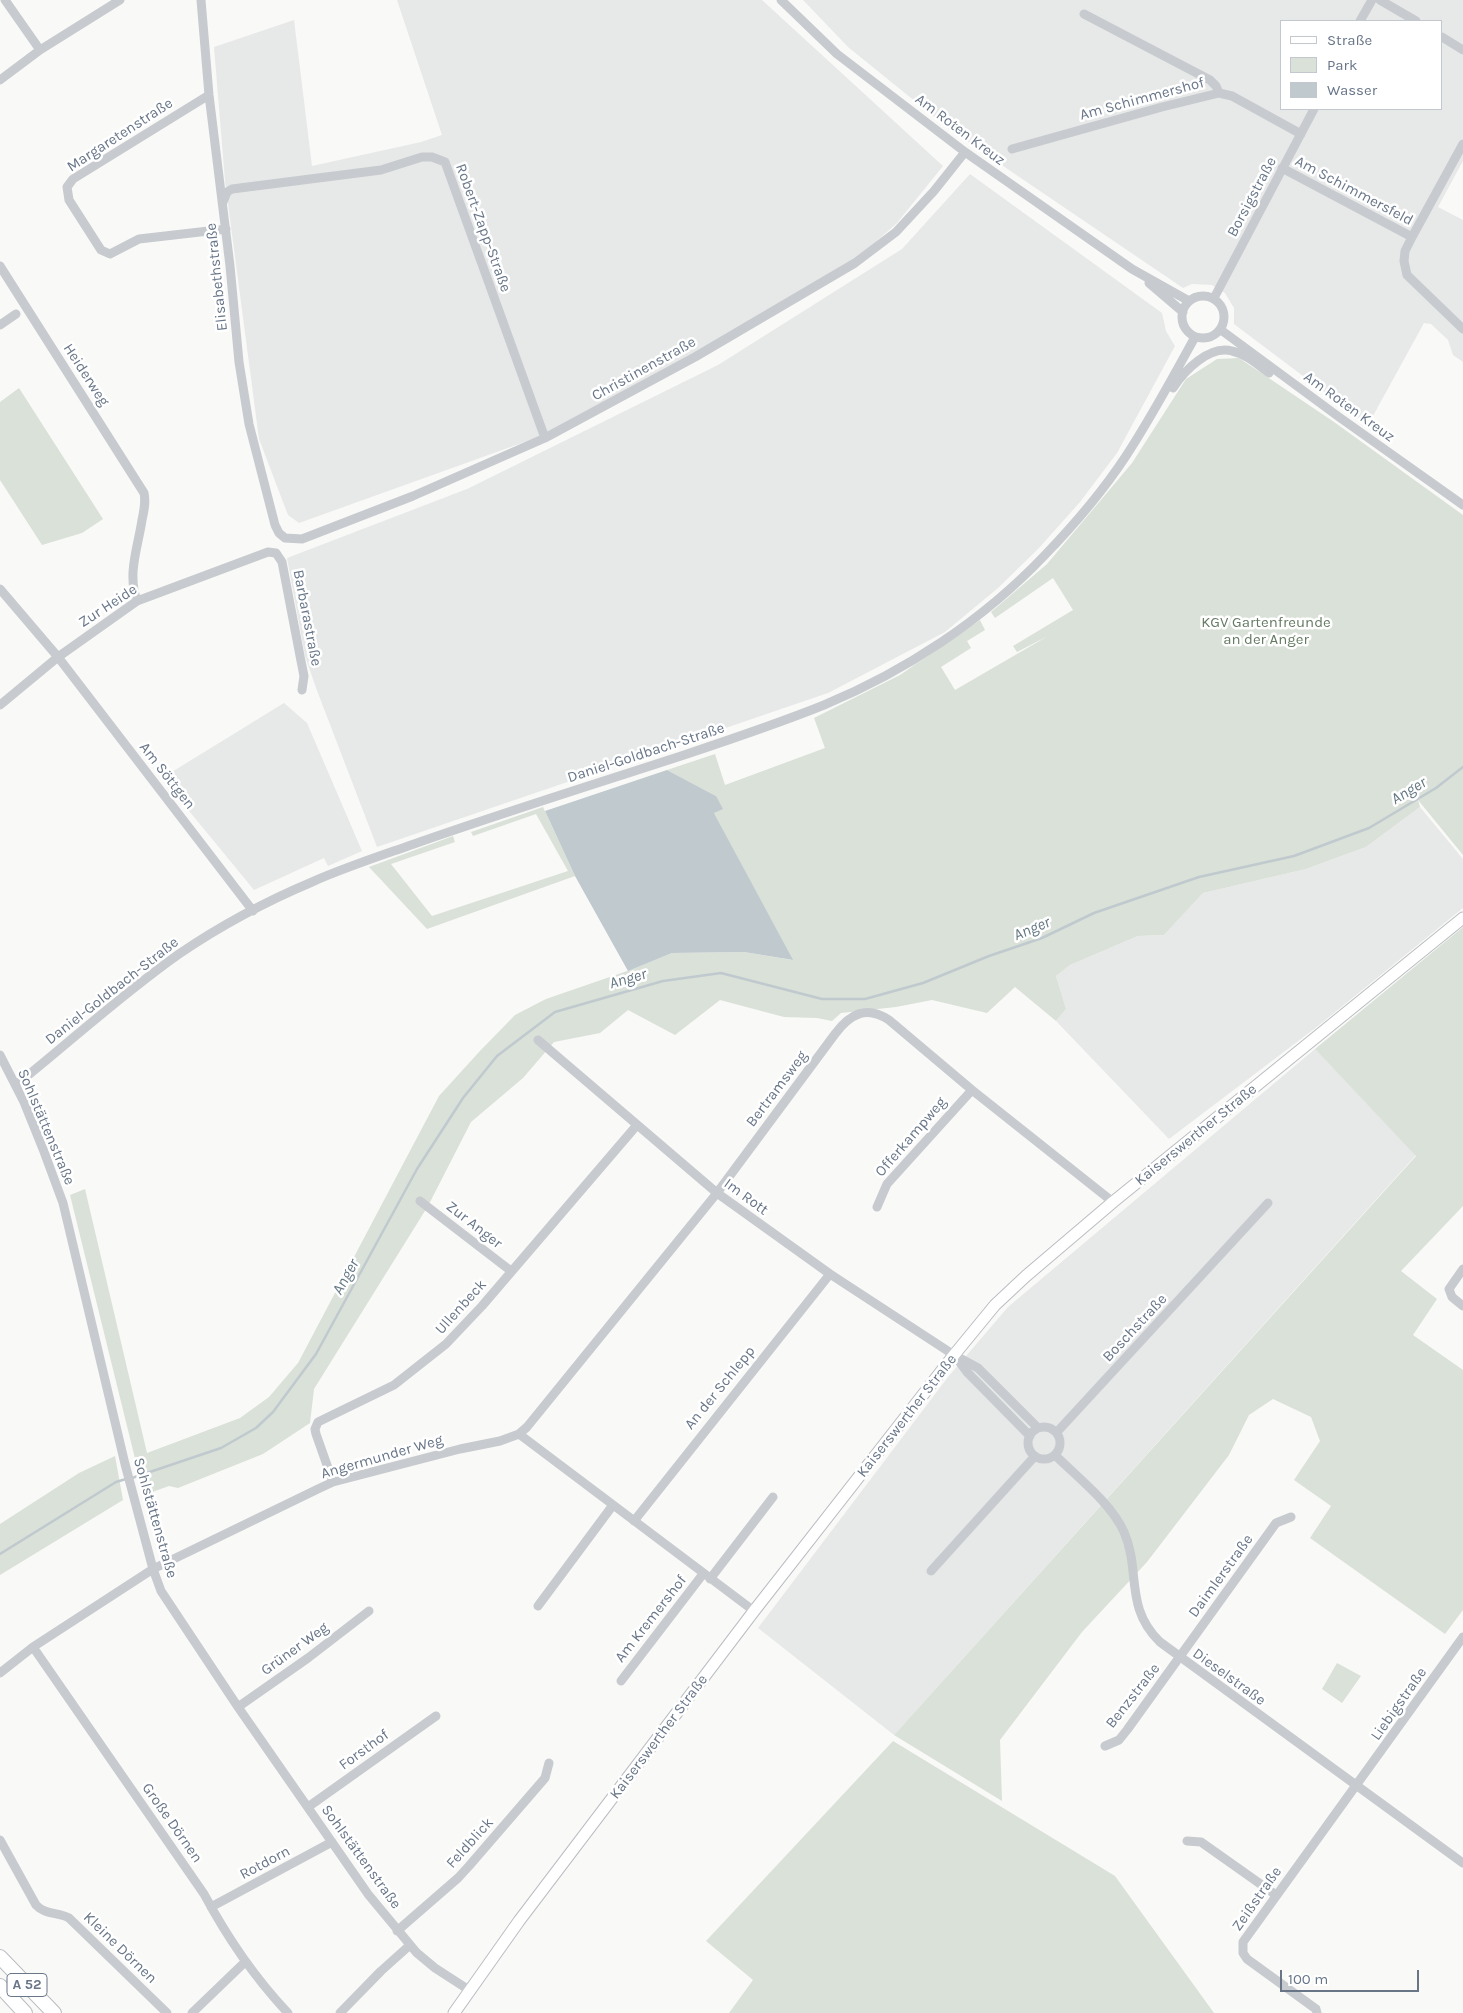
<!DOCTYPE html>
<html>
<head>
<meta charset="utf-8">
<style>
  body { margin:0 }
  #map { position:relative; width:1463px; height:2013px; overflow:hidden; background:#f9f9f7; font-family:Karla,sans-serif }
  canvas { display:block }
  .legend { position:absolute; left:1280px; top:20px; width:162px; height:90px; box-sizing:border-box; background:#fff; border:1px solid #c3c8cf; margin:0; padding:6px 9px; list-style:none; font-size:15px; color:#687688 }
  .legend li { display:flex; align-items:center; gap:10px; height:25px }
  .legend b { width:25px; border:1px solid #c3c8cf }
  .scale { position:absolute; left:1280px; top:1970px; width:139px; height:22px; box-sizing:border-box; border:2px solid #687688; border-top:0; padding-left:6px; font-size:15px; line-height:18px; white-space:nowrap; color:#687688; -webkit-text-stroke:4px #fff; paint-order:stroke }
</style>
</head>
<body>
<div id="map">
<canvas width="1463" height="2013"></canvas>
<ul class="legend">
<li><b style="height:6px;background:#fff"></b>Straße</li>
<li><b style="height:14px;background:#dae1d8"></b>Park</li>
<li><b style="height:14px;background:#c0c9ce"></b>Wasser</li>
</ul>
<div class="scale">100 m</div>
</div>
<script>
const context = document.querySelector('canvas').getContext('2d');
context.lineJoin = 'round';
function fill(path, color) { context.fillStyle = color; context.fill(path, 'evenodd'); }
function strokePath(path, color, width, dash) { context.strokeStyle = color; context.lineWidth = width; context.lineCap = dash ? 'butt' : 'round'; context.setLineDash(dash || []); context.stroke(path); }
function label(font, color, halo, rows, align = 'center') {
  context.font = font + ' Karla,sans-serif'; context.lineWidth = 5; context.setLineDash([]); context.textBaseline = 'middle'; context.strokeStyle = halo; context.fillStyle = color; for (const [text, x, y, turn = 0] of rows) {
    context.save(); context.translate(x, y); context.rotate((+turn || 0) * Math.PI / 180); context.textAlign = isNaN(turn) ? turn : align; if (halo) context.strokeText(text, 0, 0); context.fillText(text, 0, 0); context.restore();
  }
}
const built = new Path2D(`
  M397,0H762L943,166L897,223L853,262L702,350L544,435L299,523L288,515L259,439L225,181L214,47L294,20L312,166L421,142L442,135Z
  M803,0H1463V161L1438,207L1463,220V362L1453,355L1448,340L1431,324L1424,323L1368,425L1234,324V308L1225,293L1212,285L1192,284L1183,288L953,132L848,47ZM1282,21H1442V109H1282Z
  M970,174L1162,313L1166,331L1175,346L1117,453L1080,502L1039,548L998,588L945,632L828,693L377,847L316,688L305,656L287,558L467,489L718,365L902,249Z
  M284,703L307,723L362,851L328,866L324,858L254,890L162,778Z
  M1420,807L1463,859V908L1318,1026L1169,1139L1056,1021L1066,1009L1056,976L1070,965L1138,936L1164,935L1203,893L1306,869L1366,847Z
  M1315,1049L1416,1155L894,1735L758,1628L948,1377L1008,1307Z`);
const green = new Path2D(`
  M1239,358L1334,422L1463,515V855L1418,800L1420,807L1366,847L1306,869L1203,893L1164,935L1138,936L1070,965L1056,976L1066,1009L1056,1021L1015,987L987,1013L932,1000L896,1007L841,1013L832,1021L817,1018L784,1017L720,1000L675,1035L628,1010L600,1033L554,1042L523,1078L471,1122L428,1206L314,1389L310,1423L263,1454L178,1488L169,1486L144,1495L70,1195L85,1189L147,1453L240,1418L269,1397L298,1363L439,1096L479,1052L515,1015L546,999L630,970L672,953L744,952L792,960L714,813L716,796L667,770L715,754L725,785L825,748L814,718L900,675L980,620L985,630L967,641L971,648L941,667L955,690L1048,636L1017,652L1013,646L1073,610L1053,578L995,618L991,612L1047,564L1132,463L1186,379L1217,359Z
  M19,388L103,519L82,533L42,545L0,480V402Z
  M543,807L575,876L427,929L369,867L453,836L455,842L391,864L432,916L568,871L536,814L473,836L471,832Z
  M1463,927V1206L1401,1271L1437,1299L1413,1335L1463,1370V1610L1445,1634L1310,1538L1331,1506L1294,1480L1320,1441L1311,1417L1273,1399L1249,1415L1229,1455L1147,1562L1082,1632L1000,1740L1002,1801L894,1735L1416,1156L1315,1049Z
  M115,1456L123,1500L0,1575V1524L79,1473Z
  M1337,1663L1361,1676L1342,1703L1322,1689Z
  M893,1741L1115,1876L1214,2013H729L753,1980L706,1941Z`);
const water = new Path2D(`
  M667,770L716,796L723,809L714,813L793,960L744,952L672,953L628,971L575,876L545,811Z`);
const stream = new Path2D(`
  M132,1478L221,1448L256,1428L273,1412L316,1354L417,1169L463,1098L497,1056L555,1012L663,981L721,973L822,999H865L923,983L989,956L1042,938L1094,913L1199,877L1294,856L1369,828L1436,788L1463,767
  M0,1554L116,1482L126,1479`);
const minor = new Path2D(`
  M5,0L40,50
  M201,0L209,95L230,266L239,362L249,424L275,525L279,533L285,538L302,539L413,496L545,438L695,357L855,263L896,232L934,191L965,152
  M781,0L837,54L965,152L1132,269L1189,301
  M1380,0L1416,21
  M1084,14L1210,80L1216,86L1219,93
  M1360,21L1372,0
  M1442,37L1463,50
  M0,80L40,50L120,0
  M209,95L73,179L67,187L69,200L101,250L110,254L139,239L226,229
  M1012,149L1162,107L1219,93L1232,96L1301,134
  M1282,168L1412,237L1463,144
  M223,202L227,192L232,189L381,170L422,157H432L445,162L545,438
  M1412,237L1405,251L1404,261L1407,275L1463,329
  M0,266L144,493C146,502 144,511 142,520C138,547 127,574 137,601
  M1149,283L1183,312
  M1182 317a21 21 0 1 1 42 0a21 21 0 1 1-42 0Z
  M1214,298L1314,109
  M0,325L16,314
  M1221,330L1339,417L1463,505
  M1173,388C1184,371 1209,345 1232,351C1246,354 1257,364 1269,373
  M276,553L282,562L301,661L304,676L302,690
  M0,589L58,657L253,911
  M0,705L58,657L137,601L268,552L276,553
  M538,1040L717,1193L830,1274L954,1355L978,1368L1038,1428
  M0,1055L24,1102L43,1149L63,1203L125,1464L153,1569L161,1591L238,1707L368,1894L417,1953L435,1968L469,1990
  M16,1085C70,1042 122,994 179,954C220,926 267,901 312,882C346,867 380,856 414,844C502,813 592,785 681,756C729,740 777,724 824,705C906,671 983,620 1044,556C1073,526 1103,491 1126,456C1151,418 1173,377 1195,337
  M420,1201L511,1271
  M877,1207L887,1184L972,1090
  M1463,1269L1449,1289L1452,1297L1463,1306
  M956,1357L967,1372L1030,1436
  M1028 1443a16 16 0 1 1 32 0a16 16 0 1 1-32 0Z
  M1057,1432L1268,1203
  M519,1434L527,1427L717,1193L835,1034C850,1014 866,1005 889,1020L972,1090L1113,1202
  M1055,1455C1077,1477 1111,1503 1124,1532C1141,1571 1124,1607 1160,1642L1463,1863
  M333,1482L316,1434L315,1429L318,1422L394,1385L446,1344L482,1306L637,1125
  M634,1521L830,1274
  M931,1571L1035,1456
  M710,1579L773,1497
  M538,1606L613,1505
  M33,1647L204,1894C227,1937 254,1977 288,2013
  M0,1673L33,1647L153,1569L320,1488L333,1482L460,1449L500,1441L519,1434L754,1611
  M621,1681L703,1574
  M238,1707L308,1658L369,1611
  M1105,1746L1119,1740L1127,1730L1276,1523L1291,1517
  M308,1807L436,1716
  M0,1840L36,1905C45,1915 58,1912 69,1918L167,2013
  M1187,1841L1201,1842L1276,1895
  M211,1907L332,1842
  M397,1931L458,1878L469,1866L545,1778L549,1763
  M192,2013L245,1962
  M340,2013L381,1971L410,1945
  M1317,2013L1316,2009L1247,1959L1243,1953V1942L1463,1637`);
const major = new Path2D(`
  M454,2013L519,1921L754,1611L954,1355L995,1305L1026,1276L1113,1202L1463,918`);
const highway = new Path2D(`
  M0,1957L54,2013
  M0,1986L25,2013`);
const shields = [
  [27,1985,40]
];
const shieldNames = [
  ["A 52",27,1985]
];
const streetNames = [
  ["Am Schimmershof",1142,99,-15],
  ["Am Roten Kreuz",960,130,37],
  ["Margaretenstraße",120,135,-33],
  ["Am Schimmersfeld",1354,191,28],
  ["Borsigstraße",1252,197,-62],
  ["Robert-Zapp-Straße",483,228,70],
  ["Elisabethstraße",217,277,-96],
  ["Christinenstraße",644,369,-29],
  ["Heiderweg",86,375,57],
  ["Am Roten Kreuz",1349,407,36],
  ["Zur Heide",108,606,-33],
  ["Barbarastraße",307,618,79],
  ["Daniel-Goldbach-Straße",646,753,-18],
  ["Am Söttgen",167,776,52],
  ["Daniel-Goldbach-Straße",112,991,-38],
  ["Bertramsweg",777,1089,-53],
  ["Sohlstättenstraße",46,1127,67],
  ["Kaiserswerther Straße",1196,1135,-39],
  ["Offerkampweg",911,1137,-49],
  ["Im Rott",746,1197,36],
  ["Zur Anger",474,1225,38],
  ["Ullenbeck",461,1307,-48],
  ["Boschstraße",1135,1328,-47],
  ["An der Schlepp",720,1388,-51],
  ["Kaiserswerther Straße",907,1416,-52],
  ["Angermunder Weg",382,1457,-16],
  ["Sohlstättenstraße",155,1518,74],
  ["Daimlerstraße",1221,1576,-54],
  ["Am Kremershof",651,1619,-52],
  ["Grüner Weg",295,1649,-36],
  ["Dieselstraße",1229,1677,36],
  ["Benzstraße",1133,1696,-52],
  ["Liebigstraße",1399,1704,-55],
  ["Kaiserswerther Straße",659,1737,-53],
  ["Forsthof",364,1750,-36],
  ["Große Dörnen",172,1823,55],
  ["Feldblick",470,1843,-48],
  ["Sohlstättenstraße",361,1857,54],
  ["Rotdorn",265,1863,-28],
  ["Zeißstraße",1257,1899,-55],
  ["Kleine Dörnen",120,1948,44]
];
const parkNames = [
  ["KGV Gartenfreunde",1266,623],
  ["an der Anger",1266,640]
];
const waterNames = [
  ["Anger",1409,791,-31],
  ["Anger",1032,929,-23],
  ["Anger",628,979,-16],
  ["Anger",346,1277,-61]
];
fill(built, '#e7e8e8');
fill(green, '#dae1d8');
fill(water, '#c0c9ce');
strokePath(stream, '#c0c9ce', 2.5);
strokePath(major, '#babdc2', 13);
strokePath(highway, '#babcc0', 16);
strokePath(minor, '#c7cace', 9);
strokePath(major, '#fff', 11);
strokePath(highway, '#fff', 14);
for (const [x, y, w] of shields) { const box = new Path2D(); box.roundRect(x - w / 2, y - 11.5, w, 23, 4); context.fillStyle = '#fff'; context.fill(box); strokePath(box, '#687688', 1); }
label('bold 14px', '#687688', null, shieldNames);
label('15px', '#687688', '#fff', streetNames);
label('15px', '#657a63', '#fff', parkNames);
label('italic 16px', '#647783', '#fff', waterNames);
</script>
</body>
</html>
